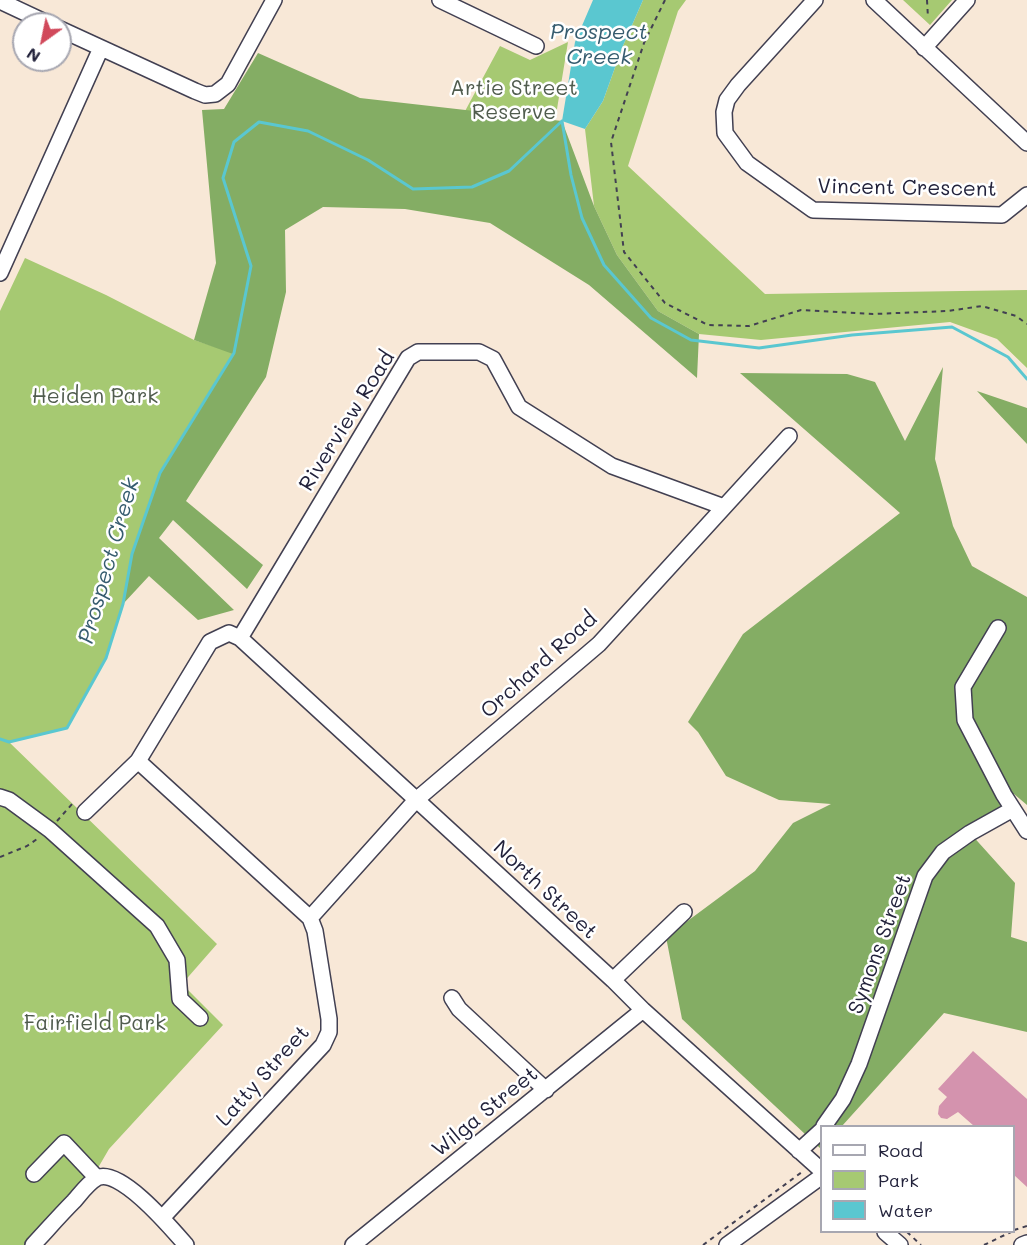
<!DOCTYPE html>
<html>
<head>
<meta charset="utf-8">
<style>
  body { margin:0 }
  #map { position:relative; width:1027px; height:1245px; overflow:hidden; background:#f8e8d7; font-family:Mali,sans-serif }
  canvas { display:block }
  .legend { position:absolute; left:820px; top:1125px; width:195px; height:108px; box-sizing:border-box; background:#fff; border:2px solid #a7a7b1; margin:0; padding:8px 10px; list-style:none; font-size:18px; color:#22223b }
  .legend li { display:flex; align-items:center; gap:12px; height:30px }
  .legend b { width:30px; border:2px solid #a7a7b1 }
  .north { position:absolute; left:12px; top:12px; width:60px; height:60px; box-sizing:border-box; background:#fff; border:2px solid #a7a7b1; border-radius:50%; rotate:213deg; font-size:16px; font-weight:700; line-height:24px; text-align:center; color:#22223b }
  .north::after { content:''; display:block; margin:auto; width:21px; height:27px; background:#d1495b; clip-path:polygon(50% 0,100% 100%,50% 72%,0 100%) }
</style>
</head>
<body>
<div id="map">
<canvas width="1027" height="1245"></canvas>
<ul class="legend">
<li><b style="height:8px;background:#fff"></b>Road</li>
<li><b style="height:16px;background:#a6c972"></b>Park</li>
<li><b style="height:16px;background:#5ac7d0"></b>Water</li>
</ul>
<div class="north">N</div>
</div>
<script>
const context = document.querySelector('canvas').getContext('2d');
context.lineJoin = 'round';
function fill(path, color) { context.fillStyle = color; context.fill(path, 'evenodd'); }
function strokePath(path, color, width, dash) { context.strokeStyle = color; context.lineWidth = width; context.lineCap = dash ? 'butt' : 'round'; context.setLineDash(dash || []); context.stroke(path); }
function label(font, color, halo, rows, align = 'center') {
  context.font = font + ' Mali,sans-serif'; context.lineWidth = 5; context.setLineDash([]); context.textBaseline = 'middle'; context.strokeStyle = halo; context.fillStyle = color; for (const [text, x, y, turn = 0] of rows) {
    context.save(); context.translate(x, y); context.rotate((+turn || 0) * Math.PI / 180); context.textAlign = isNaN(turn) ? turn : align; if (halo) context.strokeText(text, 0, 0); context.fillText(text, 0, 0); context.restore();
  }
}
const green = new Path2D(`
  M643,0H686L678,11L628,166L765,294L1027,290V368L997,339L950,322L761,340L699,334L658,311L617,255L594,206L585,129L603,101L622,48Z
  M903,0H952L930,25Z
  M568,42L557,109L519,150L435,167L500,46L530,60Z
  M25,258L106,295L194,340L234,353L160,473L132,554L123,604L106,658L67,728L9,742L217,944L182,984L223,1025L109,1149L88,1185L33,1245H0V311Z`);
const forest = new Path2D(`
  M258,53L360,98L562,121L594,206L617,255L658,311L699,334L697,378L589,285L490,223L405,209L323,207L285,230L286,292L266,377L186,501L263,565L247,589L173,520L159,538L234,610L198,620L149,576L123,604L132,554L160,473L233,354L194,340L216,263L202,110L224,109Z
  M943,367L935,459L953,526L972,566L1027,597V805L1014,794L970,833L1015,883L1011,937L1027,942V1032L944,1013L842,1126H822L821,1149L682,1019L666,937L755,871L793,823L831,804L779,800L726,776L698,732L688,722L743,634L900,513L740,373L847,374L875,382L905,441Z
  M977,391L1027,408V444Z`);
const water = new Path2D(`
  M593,0H643L622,48L603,101L585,129L562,121L575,42Z`);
const stream = new Path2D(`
  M562,121L571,175L582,218L604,265L651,318L691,340L759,348L852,335L952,327L1008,357L1027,379
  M0,739L9,742L67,728L106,658L123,604L132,554L160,473L234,353L251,266L223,178L234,142L259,122L308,131L368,160L413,189L472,187L509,171L562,121`);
const building = new Path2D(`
  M973,1051L1027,1099V1187L1014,1175V1126H974L958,1112L947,1119L941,1118L938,1114L939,1106L947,1097L938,1089Z`);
const path = new Path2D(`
  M665,0L644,43L611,142L624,252L665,303L708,325L749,326L801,310L873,314L948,311L982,306L1016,316L1027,324
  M927,0L928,18
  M57,821L73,803
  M0,857L27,846L40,837
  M1014,1230L1027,1226
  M907,1232L921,1245
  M703,1245L802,1172
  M984,1245L1011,1232`);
const minor = new Path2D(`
  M440,0L536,46
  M815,0L738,85L727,100L724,112L725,133L747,163L813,210L1002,215L1027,195
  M874,0L1027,143
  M0,1L49,24
  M60,29L195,91L205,95L215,94L228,84L274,0
  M924,48L967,0
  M0,273L101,48
  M998,628L963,687L965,720L1004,795L1027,831
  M240,638L408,358L418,352H479L493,359L519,407L612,466L724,507
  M138,761L310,918L315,931L329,1019V1032L323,1045L162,1218
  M0,797L9,800L50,830L157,926L177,960L180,999L200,1018
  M85,812L138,761L210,642L229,633L240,638L613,980L643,1010L822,1171
  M310,918L416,800L599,644L789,436
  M613,980L684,912
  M452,998L459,1009L546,1090
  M824,1126L843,1099L859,1064L925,876L943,852L970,833L1013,809
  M799,1151L822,1130
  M34,1174L64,1143L97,1178
  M885,1232L900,1245
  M33,1245C47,1230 60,1215 74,1201C81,1193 88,1183 97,1178C119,1166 172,1229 186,1245
  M353,1245L643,1010
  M727,1245L822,1176
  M1022,1245L1027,1243`);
const parkNames = [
  ["Artie Street",514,89],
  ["Reserve",514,113],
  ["Heiden Park",95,397],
  ["Fairfield Park",95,1024]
];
const streetNames = [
  ["Vincent Crescent",907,188,1],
  ["Riverview Road",347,421,-58],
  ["Orchard Road",539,665,-42],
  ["North Street",545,890,43],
  ["Symons Street",880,944,-70],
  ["Latty Street",263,1076,-48],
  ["Wilga Street",485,1112,-39]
];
const waterNames = [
  ["Prospect",599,32],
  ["Creek",599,57],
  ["Prospect Creek",109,561,-74]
];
fill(green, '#a6c972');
fill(forest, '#84ad64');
fill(water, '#5ac7d0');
strokePath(stream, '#5ac7d0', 3);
fill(building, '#d493ae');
strokePath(minor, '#424052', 18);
strokePath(path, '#424052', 2, [4.5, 4.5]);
strokePath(minor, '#fff', 15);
label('21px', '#505c4e', '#fff', parkNames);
label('21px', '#22223b', '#fff', streetNames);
label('italic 22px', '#365c6f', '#fff', waterNames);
</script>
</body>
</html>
